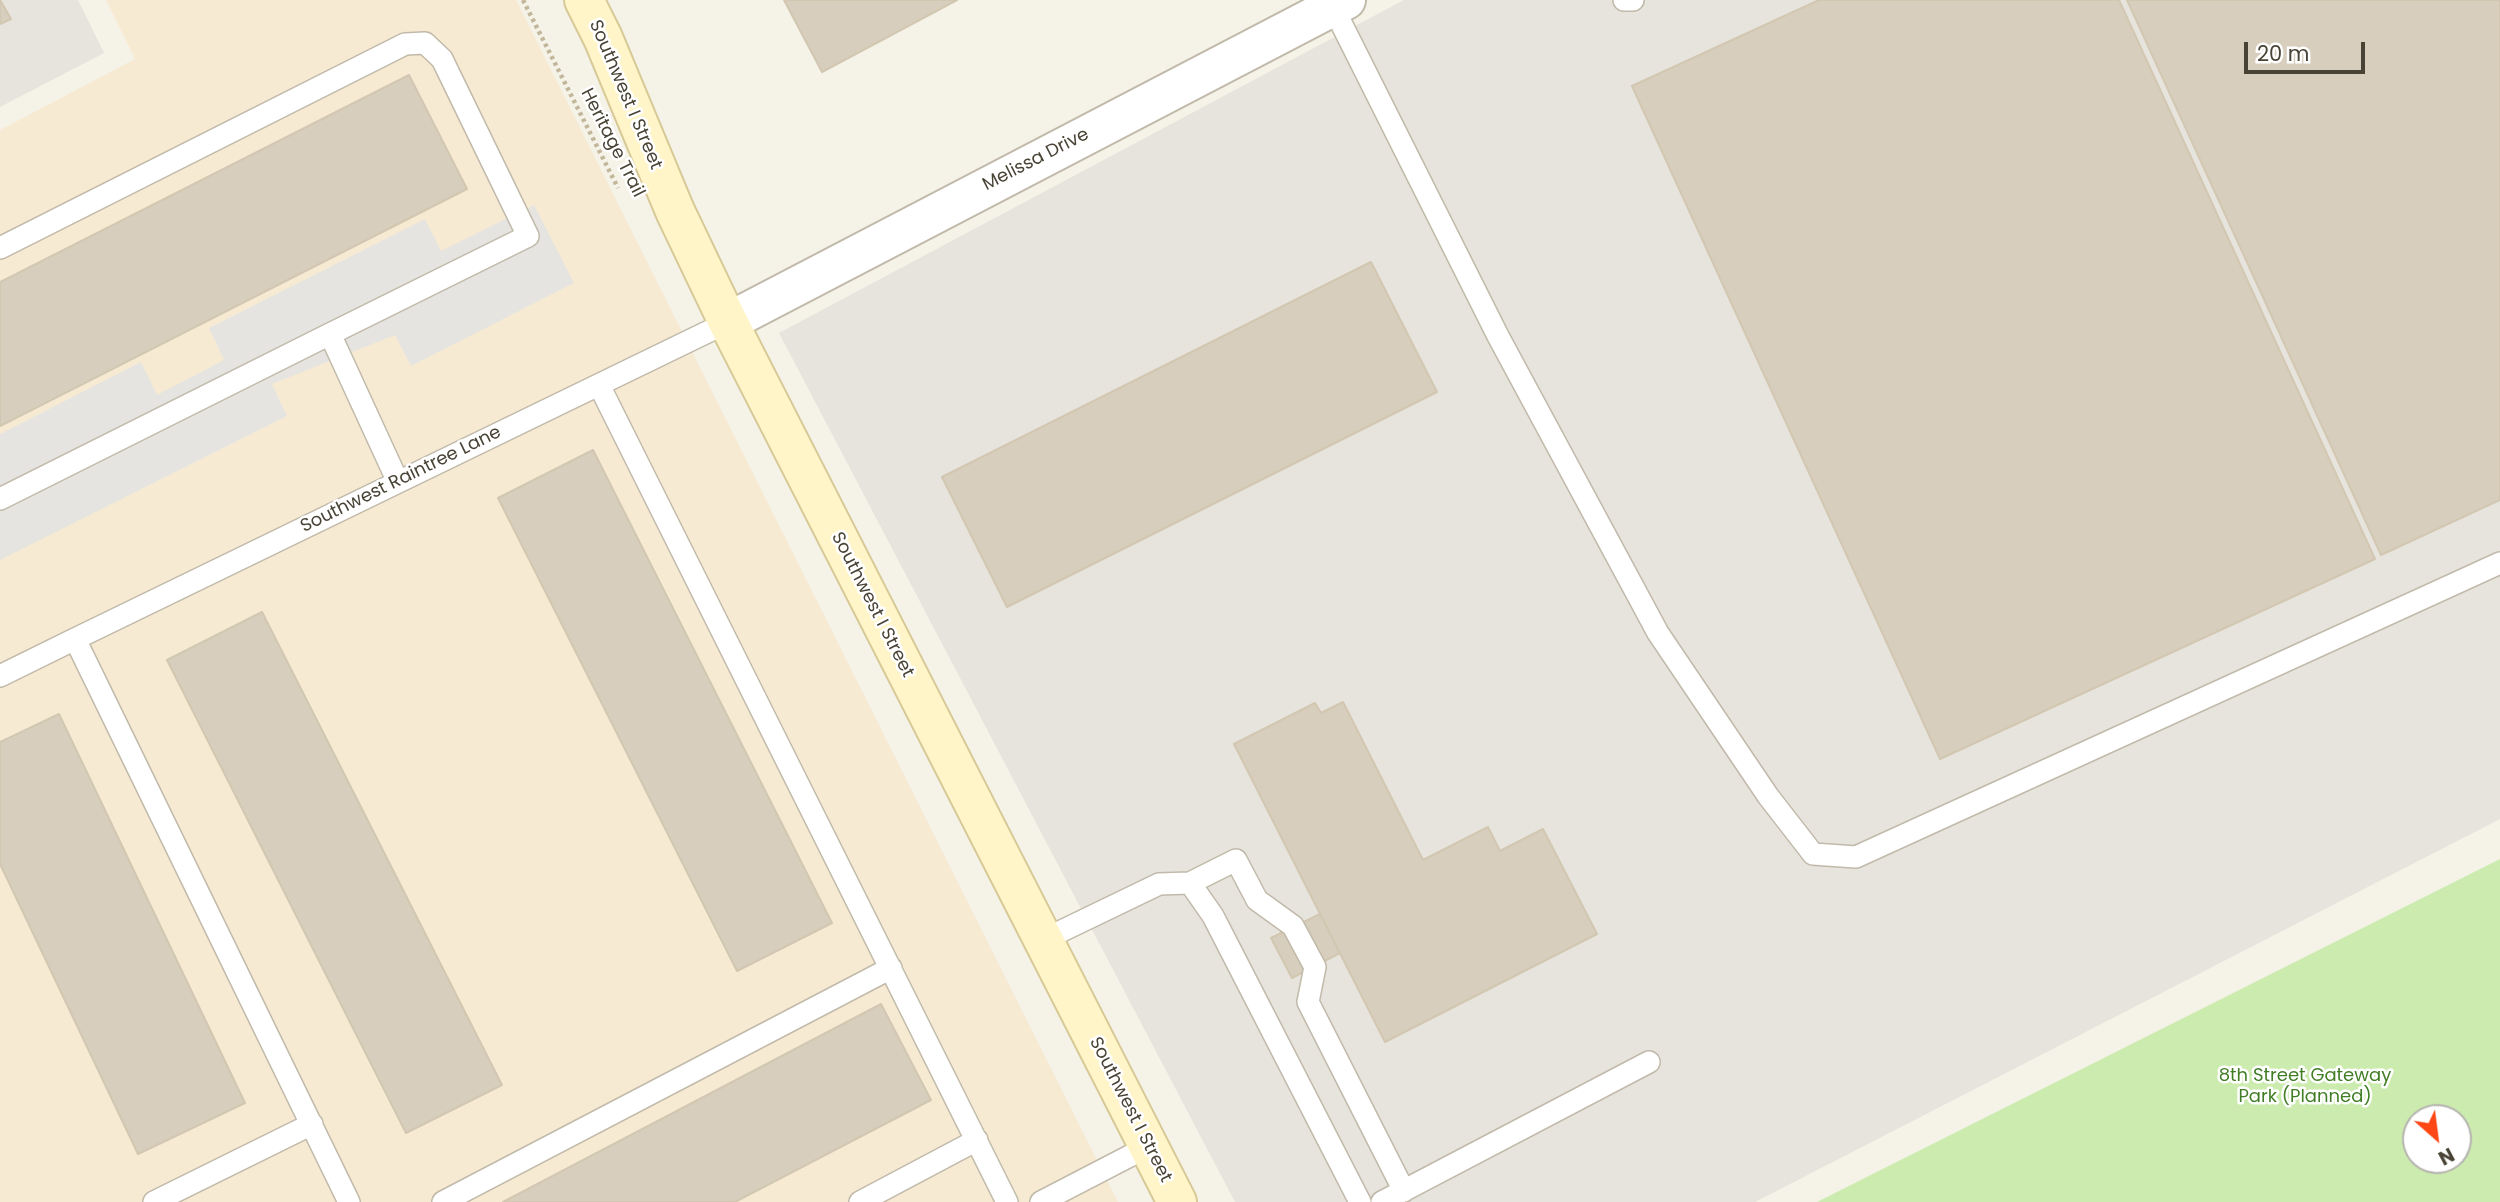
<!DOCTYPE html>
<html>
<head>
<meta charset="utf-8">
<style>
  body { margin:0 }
  #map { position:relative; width:2500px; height:1202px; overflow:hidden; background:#f5f2e8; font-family:Poppins,sans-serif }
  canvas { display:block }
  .north { position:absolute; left:2402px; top:1104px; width:70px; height:70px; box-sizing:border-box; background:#fff; border:2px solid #b6b4af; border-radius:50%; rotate:152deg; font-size:19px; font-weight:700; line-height:28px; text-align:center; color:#494336 }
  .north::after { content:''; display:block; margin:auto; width:24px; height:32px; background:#ff4615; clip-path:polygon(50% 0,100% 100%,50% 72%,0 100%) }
  .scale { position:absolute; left:2244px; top:42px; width:121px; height:32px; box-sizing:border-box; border:4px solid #494336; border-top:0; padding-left:9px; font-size:21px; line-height:24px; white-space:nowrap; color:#494336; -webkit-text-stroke:5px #fff; paint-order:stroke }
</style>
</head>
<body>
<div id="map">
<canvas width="2500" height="1202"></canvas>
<div class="north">N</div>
<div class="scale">20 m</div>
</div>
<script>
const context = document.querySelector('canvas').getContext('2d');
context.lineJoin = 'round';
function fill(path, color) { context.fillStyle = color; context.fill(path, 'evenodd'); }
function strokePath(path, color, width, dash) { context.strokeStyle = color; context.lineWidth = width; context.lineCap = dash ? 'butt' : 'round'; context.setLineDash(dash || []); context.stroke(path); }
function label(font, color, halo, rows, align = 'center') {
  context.font = font + ' Poppins,sans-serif'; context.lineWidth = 5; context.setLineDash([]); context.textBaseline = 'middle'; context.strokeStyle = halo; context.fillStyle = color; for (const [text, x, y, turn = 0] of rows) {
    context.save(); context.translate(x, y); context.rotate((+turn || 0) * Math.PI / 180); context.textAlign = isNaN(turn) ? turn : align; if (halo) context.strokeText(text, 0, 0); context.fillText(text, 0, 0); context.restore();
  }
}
const commercial = new Path2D(`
  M106,0H516L1118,1202H0V130L135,59Z`);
const industrial = new Path2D(`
  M0,0H78L104,53L0,107Z
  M1404,0H2500V819L1755,1202H1235L779,333Z`);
const green = new Path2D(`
  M2500,859V1202H1817ZM2416,1118H2458V1160H2416Z`);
const parking = new Path2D(`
  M534,205L574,283L411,366L395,335L272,384L287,416L0,560V434L141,362L157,395L224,360L209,328L425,219L441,251Z`);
const building = new Path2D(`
  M0,0L11,19L0,24Z
  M784,0H957L822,72Z
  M1819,0H2119L2375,559L1940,759L1632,86Z
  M2127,0H2500V500L2381,555Z
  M409,75L467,189L0,426V282Z
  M1371,262L1437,392L1007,607L942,477Z
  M593,450L832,923L737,971L498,498Z
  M262,612L502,1085L406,1133L167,660Z
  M1343,702L1423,860L1488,827L1500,851L1543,829L1597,934L1385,1042L1234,744L1315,703L1321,713Z
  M59,714L245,1103L138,1154L0,864V742Z
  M1320,914L1340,953L1292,978L1271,938Z
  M881,1004L931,1100L735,1202H503Z`);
const path = new Path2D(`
  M523,0L618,188`);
const lane = new Path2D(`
  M1624,0H1633
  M1333,7L1498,336L1658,633L1768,796L1813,854L1856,857L2500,563
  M0,248L405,44L425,43L442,59L528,236L330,334L398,482
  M599,385L1007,1202
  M0,499L330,334
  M75,639L728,322
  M0,676L75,639L349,1202
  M1190,883L1213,916L1360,1202
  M1043,940L1159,884L1190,883L1236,860L1257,900L1293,926L1315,967L1308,1002L1404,1191
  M154,1202L312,1124
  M443,1202L891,968
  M860,1202L977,1140
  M1041,1202L1149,1146
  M1382,1202L1649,1062`);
const street = new Path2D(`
  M728,322L1346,0`);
const secondary = new Path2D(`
  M584,0L603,38L675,211L728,322L1177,1202`);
const streetNames = [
  ["Southwest I Street",625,95,67],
  ["Heritage Trail",612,143,63],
  ["Melissa Drive",1036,160,-27],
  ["Southwest Raintree Lane",401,480,-26],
  ["Southwest I Street",872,605,63],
  ["Southwest I Street",1130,1110,63]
];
const parkNames = [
  ["8th Street Gateway",2305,1076],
  ["Park (Planned)",2305,1097]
];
fill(commercial, '#f7ead3');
fill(industrial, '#e7e3dd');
fill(green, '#ccebaf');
fill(parking, '#e6e4e0');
fill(building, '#d7cebd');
strokePath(building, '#d2c7b0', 2);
strokePath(lane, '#c1baaa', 24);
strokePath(street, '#c1baaa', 42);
strokePath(secondary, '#d7c996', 42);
strokePath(path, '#c3b79b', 4.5, [3.5, 3.5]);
strokePath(lane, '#fff', 21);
strokePath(street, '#fff', 38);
strokePath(secondary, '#fff5c8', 38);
label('18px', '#494336', '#fff', streetNames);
label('18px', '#427e26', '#fff', parkNames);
</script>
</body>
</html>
